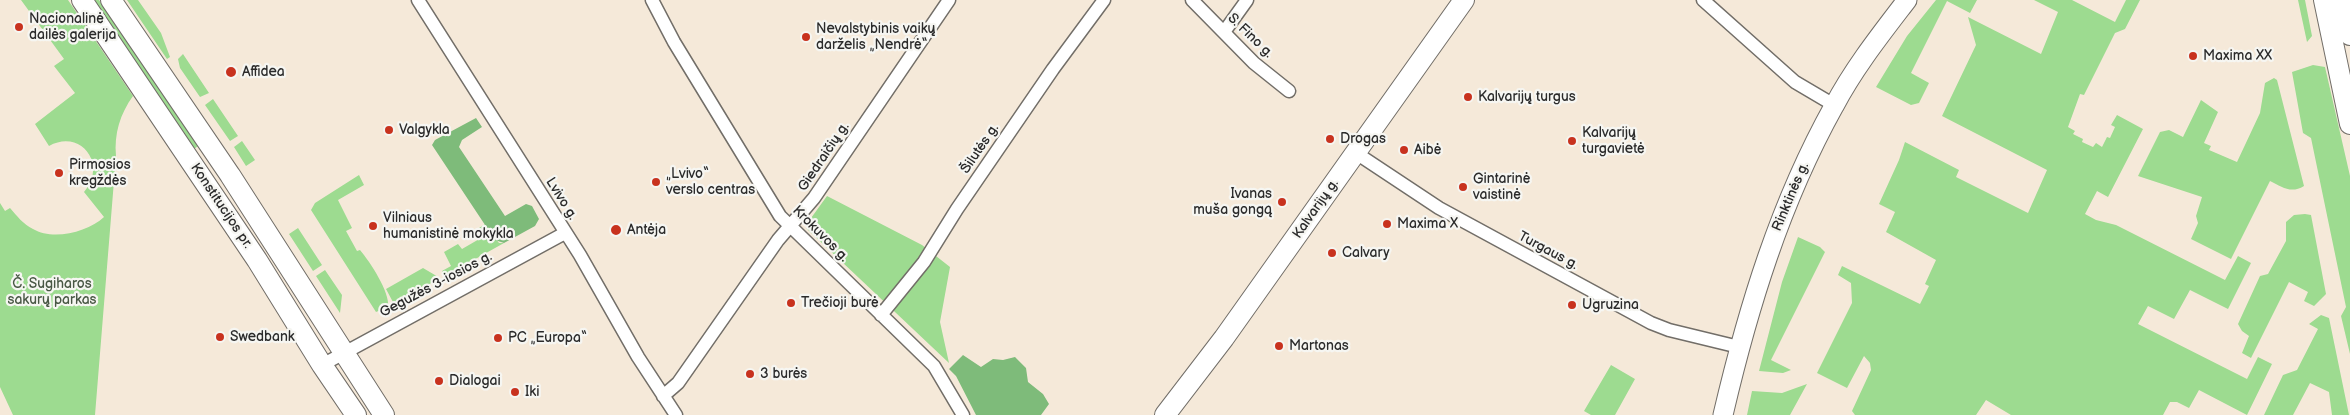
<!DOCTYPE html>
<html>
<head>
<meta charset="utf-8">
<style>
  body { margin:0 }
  canvas { display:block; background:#f5e9d9 }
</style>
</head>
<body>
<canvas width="2350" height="415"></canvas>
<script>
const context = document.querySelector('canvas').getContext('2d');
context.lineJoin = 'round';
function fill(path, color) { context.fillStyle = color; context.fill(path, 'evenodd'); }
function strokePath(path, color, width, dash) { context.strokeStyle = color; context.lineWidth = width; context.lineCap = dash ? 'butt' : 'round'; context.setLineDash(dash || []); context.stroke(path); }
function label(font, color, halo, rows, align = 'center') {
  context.font = font + ' "Balsamiq Sans",sans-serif'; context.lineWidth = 4.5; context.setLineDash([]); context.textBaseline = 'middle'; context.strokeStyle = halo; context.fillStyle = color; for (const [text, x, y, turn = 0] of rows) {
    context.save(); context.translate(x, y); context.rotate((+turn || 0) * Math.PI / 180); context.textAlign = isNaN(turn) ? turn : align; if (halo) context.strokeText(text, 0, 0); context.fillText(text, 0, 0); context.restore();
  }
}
const green = new Path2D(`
  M21,0H68L133,96C120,114 114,134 116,156L95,415H13L0,387V203L5,211L10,208C17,216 23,224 33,229C53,241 88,232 104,217L84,192C108,165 81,128 49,146L35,124L75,93L54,66L64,59Z
  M92,0H99L198,146L194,149Z
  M127,0H138L161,33L170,57L167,59Z
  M1936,0H1977L1970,13L1947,1L1911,73L1929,83L1919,103L1911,105L1876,87L1907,36Z
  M2034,0H2072L2115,22L2126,0H2140L2125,29L2115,33L2084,95L2080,94L2068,127L2075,131L2073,134L2083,139L2082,142L2093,147L2096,143L2102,147L2107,137L2110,138L2115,127L2111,125L2117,115L2143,129L2108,197L2097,191L2085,214L2096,220L2116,225L2225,280L2238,256L2251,263L2228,309L2190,290L2174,319L2148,306L2138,324L2247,379L2258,357L2272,364L2247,415L2199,390L2189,408L2177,402H2170L2163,415H2011L1986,400L1976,415H1855L1852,411L1871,370L1870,363L1864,356L1847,388L1817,373L1852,303L1851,283L1838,275L1842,266L1920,304L1929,286L1925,284L1936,260L1886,232L1895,212L1879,204L1899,160L1905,142L1959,170L1956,177L2028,213L2047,170L1942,116L1976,45L1968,17L2041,54L2058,12Z
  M2298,0H2305L2312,36L2307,42Z
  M183,54L209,93L200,97L180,68L178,59Z
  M2313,65L2325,67L2350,176V354L2341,316L2346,307L2311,138L2303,133L2292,72Z
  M2274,78L2277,80L2304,186C2291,194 2282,187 2270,181L2231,259L2191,239L2198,223L2196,216L2202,197L2138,176L2160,132L2169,130L2183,137L2201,100L2218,112L2204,143L2211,146L2209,150L2237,162L2260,113L2265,83Z
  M213,99L238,136L230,141L205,105Z
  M242,141L255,160L246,166L234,147Z
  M359,175L364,185L338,200L352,228L346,231L357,251L360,250C370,262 390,292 388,307L376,312L311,210L315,203Z
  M827,196L922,245L950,267L940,322L949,363L806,228V225Z
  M2305,214L2311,215L2326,294L2314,306L2304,301L2308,292L2289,282L2251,358L2242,353L2249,336L2242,331L2238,324L2260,276L2268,274L2286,241V222L2294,215Z
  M485,224L499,243H504L445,276L442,271L451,266L444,252L458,244L462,249L481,238L476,230Z
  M298,228L322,265L313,271L289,234Z
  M1798,237L1820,247L1825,252L1771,360L1791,370L1783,373L1759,371L1782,282Z
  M423,268L440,278L394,304L386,289Z
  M325,270L342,295L340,313L316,276Z
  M2321,315L2329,318L2349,415H2332L2329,392L2310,383L2293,415H2264L2283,375L2297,370L2318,329L2309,324Z
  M1611,365L1635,379L1615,415H1591L1584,411Z
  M1807,384L1790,415H1747L1752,391L1782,393Z`);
const forest = new Path2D(`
  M476,118L482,127L462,140L459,147L505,216L526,204L532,206L539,219L535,226L504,243L495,240L432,145L435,140Z
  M963,355L981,367L993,359L1003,360L1015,357L1026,368L1028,382L1043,394L1049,404L1041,415H976L956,376L949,369Z`);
const minor = new Path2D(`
  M418,0L580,255L638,357L676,415
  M652,0L674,42L780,216L934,366L963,415
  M1192,0L1254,63L1289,91
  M1703,0L1795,82L1834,105
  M1224,32L1247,0
  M1356,153L1439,208L1651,323L1669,330L1739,347
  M881,315L924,262L957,209L1053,69L1104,0
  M322,365L565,233
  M663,396L678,383L778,240L814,198L949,0`);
const secondary = new Path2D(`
  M1723,415C1748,308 1780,203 1834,106C1854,68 1881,34 1907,0`);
const primary = new Path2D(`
  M82,0L257,260L322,365L356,415
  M111,0L230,175L384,415
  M2324,0L2350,124
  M2343,0L2350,35
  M1165,415L1224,338L1464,0`);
const markers = [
  [19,27,5,"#c8321e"],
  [806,37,5,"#c8321e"],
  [2193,56,5,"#c8321e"],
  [231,72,6,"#c8321e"],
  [1468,97,5,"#c8321e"],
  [389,130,5,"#c8321e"],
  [1330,139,5,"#c8321e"],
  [1572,141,5,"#c8321e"],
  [1404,150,5,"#c8321e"],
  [59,173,5,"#c8321e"],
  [656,182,5,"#c8321e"],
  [1463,187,5,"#c8321e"],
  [1282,202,5,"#c8321e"],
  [1387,224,5,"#c8321e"],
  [373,226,5,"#c8321e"],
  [616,230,6,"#c8321e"],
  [1332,253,5,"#c8321e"],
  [791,303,5,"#c8321e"],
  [1572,305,5,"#c8321e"],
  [220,337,5,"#c8321e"],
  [498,338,5,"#c8321e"],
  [1279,346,5,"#c8321e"],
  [750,374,5,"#c8321e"],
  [439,381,5,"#c8321e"],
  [515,392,5,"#c8321e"]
];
const poiNames = [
  ["Nacionalinė",29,19],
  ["dailės galerija",29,35],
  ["Nevalstybinis vaikų",816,29],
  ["darželis „Nendrė“",816,45],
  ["Maxima XX",2203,56],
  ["Affidea",242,72],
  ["Kalvarijų turgus",1478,97],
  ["Valgykla",399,130],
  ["Kalvarijų",1582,133],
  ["turgavietė",1582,149],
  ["Drogas",1340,139],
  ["Aibė",1414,150],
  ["Pirmosios",69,165],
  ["kregždės",69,181],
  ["„Lvivo“",666,174],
  ["verslo centras",666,190],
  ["Gintarinė",1473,179],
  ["vaistinė",1473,195],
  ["Ivanas",1272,194,"right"],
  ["muša gongą",1272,210,"right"],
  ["Vilniaus",383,218],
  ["humanistinė mokykla",383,234],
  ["Maxima X",1397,224],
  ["Antėja",627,230],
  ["Calvary",1342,253],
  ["Trečioji burė",801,303],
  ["Ugruzina",1582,305],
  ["Swedbank",230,337],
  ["PC „Europa“",508,338],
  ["Martonas",1289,346],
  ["3 burės",760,374],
  ["Dialogai",449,381],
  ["Iki",525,392]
];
const streetNames = [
  ["S. Fino g.",1250,36,44],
  ["Šilutės g.",980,149,-56],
  ["Giedraičių g.",824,157,-56],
  ["Rinktinės g.",1791,197,-67],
  ["Lvivo g.",561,199,58],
  ["Konstitucijos pr.",221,206,56],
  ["Kalvarijų g.",1316,209,-55],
  ["Krokuvos g.",820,234,45],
  ["Turgaus g.",1548,251,28],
  ["Gegužės 3-iosios g.",436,285,-28]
];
const parkNames = [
  ["Č. Sugiharos",52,284],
  ["sakurų parkas",52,300]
];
fill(green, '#9ddb90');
fill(forest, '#7ebb7a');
strokePath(minor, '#726e68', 15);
strokePath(secondary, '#726e68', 21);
strokePath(primary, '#726e68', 22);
strokePath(minor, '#fff', 12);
strokePath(secondary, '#fff', 19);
strokePath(primary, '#fff', 20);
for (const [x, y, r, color] of markers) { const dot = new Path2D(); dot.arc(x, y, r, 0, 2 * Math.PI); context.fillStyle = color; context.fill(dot); strokePath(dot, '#f6f6f2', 2); }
label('14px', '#2b2b2b', '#f6f6f2', poiNames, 'left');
label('14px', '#2b2b2b', '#f6f6f2', streetNames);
label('14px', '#485744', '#f6f6f2', parkNames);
</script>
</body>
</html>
